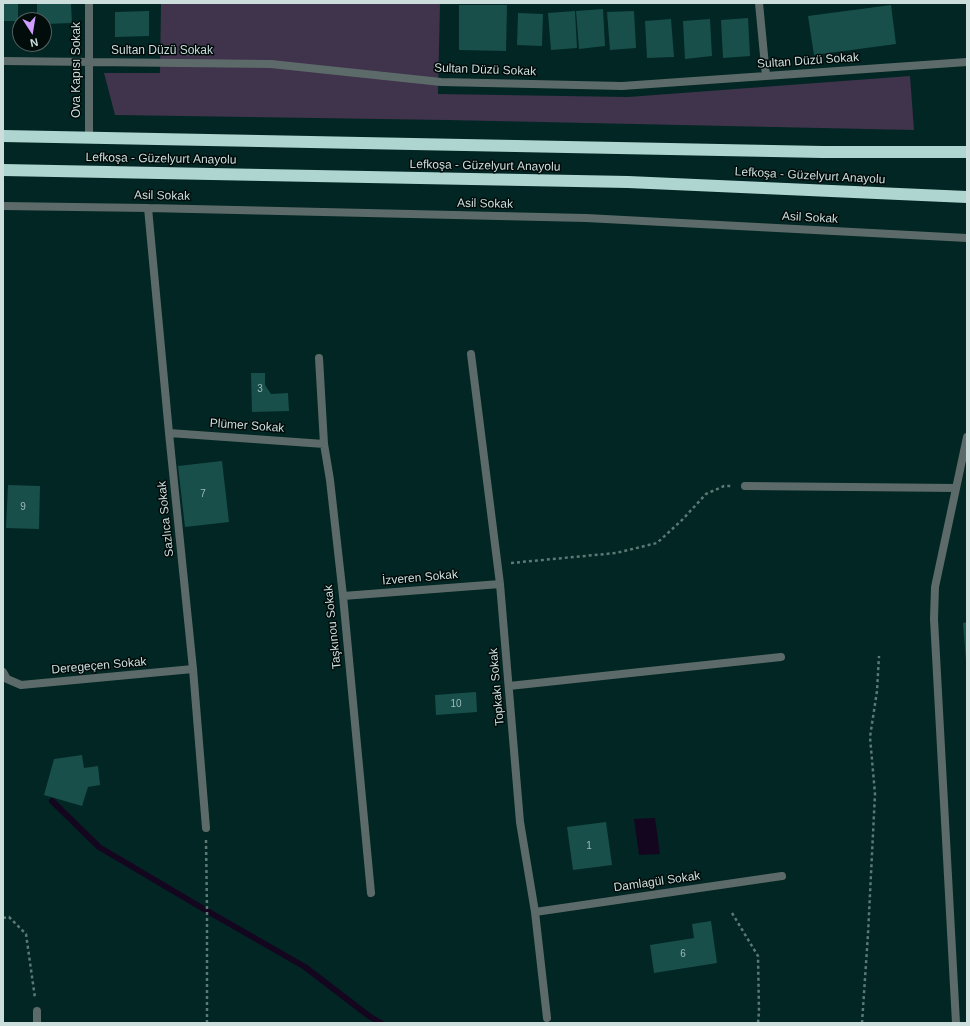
<!DOCTYPE html>
<html>
<head>
<meta charset="utf-8">
<style>
  body { margin:0 }
  #map { position:relative; width:970px; height:1026px; overflow:hidden; background:#022623; font-family:Arial,sans-serif }
  canvas { display:block }
  .frame { position:absolute; inset:0; border:4px solid #cbdedc; pointer-events:none }
  .north { position:absolute; left:12px; top:12px; width:40px; height:40px; box-sizing:border-box; background:#020c0b; border:1px solid #52605f; border-radius:50%; rotate:168deg; font-size:11px; font-weight:700; line-height:16px; text-align:center; color:#cbdedc }
  .north::after { content:''; display:block; margin:auto; width:14px; height:18px; background:#d19dfe; clip-path:polygon(50% 0,100% 100%,50% 72%,0 100%) }
</style>
</head>
<body>
<div id="map">
<canvas width="970" height="1026"></canvas>
<div class="frame"></div>
<div class="north">N</div>
</div>
<script>
const context = document.querySelector('canvas').getContext('2d');
context.lineJoin = 'round';
function fill(path, color) { context.fillStyle = color; context.fill(path, 'evenodd'); }
function strokePath(path, color, width, dash) { context.strokeStyle = color; context.lineWidth = width; context.lineCap = dash ? 'butt' : 'round'; context.setLineDash(dash || []); context.stroke(path); }
function label(font, color, halo, rows, align = 'center') {
  context.font = font + ' Arial,sans-serif'; context.lineWidth = 3; context.setLineDash([]); context.textBaseline = 'middle'; context.strokeStyle = halo; context.fillStyle = color; for (const [text, x, y, turn = 0] of rows) {
    context.save(); context.translate(x, y); context.rotate((+turn || 0) * Math.PI / 180); context.textAlign = isNaN(turn) ? turn : align; if (halo) context.strokeText(text, 0, 0); context.fillText(text, 0, 0); context.restore();
  }
}
const green = new Path2D(`
  M161,3H440L438,94L628,97L910,76L914,130L447,120L115,115L104,73H160Z`);
const water = new Path2D(`
  M655,818L660,854L639,855L634,819Z`);
const stream = new Path2D(`
  M52,801L99,847L197,905L305,967L369,1016L381,1023`);
const building = new Path2D(`
  M3,3H18V21H3Z
  M37,3H71L72,23L44,24V20H37Z
  M459,5H507L506,51L459,50Z
  M891,5L896,44L814,55L808,16Z
  M603,9L605,46L579,49L576,11Z
  M149,11V36L115,37V12Z
  M575,11L577,48L551,50L548,13Z
  M634,11L636,48L610,50L607,12Z
  M518,13L543,14L542,46L517,45Z
  M748,18L750,56L723,58L721,20Z
  M671,19L674,57L647,58L645,21Z
  M710,19L712,56L685,59L683,21Z
  M251,373H265V385L271,394L288,393L289,411L252,412Z
  M222,461L229,522L185,527L178,466Z
  M8,485L40,486L39,529L6,528Z
  M967,622V661H966L963,623Z
  M476,692L477,712L436,715L435,695Z
  M82,755L84,768L98,766L100,785L88,787L82,806L44,795L54,759Z
  M606,822L612,865L573,870L567,827Z
  M711,921L717,963L654,973L650,945L694,938L692,924Z`);
const path = new Path2D(`
  M511,563L616,553L657,543L682,520L706,494L724,486H732
  M206,840L207,910V1023
  M732,913L758,956L759,1012L758,1023
  M3,918L9,917L26,934L35,998
  M862,1023L868,934L875,794L870,737L877,691L879,656`);
const street = new Path2D(`
  M89,3V137
  M759,3L766,76
  M3,61L271,64L441,82L622,86L967,62
  M3,206L148,208L586,218L967,238
  M148,208L169,433L193,669L206,828
  M471,354L500,584L520,822L535,912L547,1018
  M319,358L324,444L330,480L343,596L371,893
  M169,433L324,444
  M745,486L956,488
  M343,596L500,584
  M3,672L7,679L21,685L193,669
  M509,686L781,657
  M535,912L782,876
  M37,1011V1023
  M956,1023L934,619L935,587L967,437`);
const highway = new Path2D(`
  M3,136L823,152H967
  M3,170L628,182L967,197`);
const numberNames = [
  ["3",260,389],
  ["7",203,494],
  ["9",23,507],
  ["10",456,704],
  ["1",589,846],
  ["6",683,954]
];
const streetNames = [
  ["Sultan Düzü Sokak",162,51],
  ["Sultan Düzü Sokak",808,61,-4],
  ["Ova Kapısı Sokak",77,70,-90],
  ["Sultan Düzü Sokak",485,70,2],
  ["Lefkoşa - Güzelyurt Anayolu",161,159,1],
  ["Lefkoşa - Güzelyurt Anayolu",485,166,1],
  ["Lefkoşa - Güzelyurt Anayolu",810,176,3],
  ["Asil Sokak",162,196,1],
  ["Asil Sokak",485,204,1],
  ["Asil Sokak",810,218,3],
  ["Plümer Sokak",247,426,4],
  ["Sazlıca Sokak",166,519,-96],
  ["İzveren Sokak",420,578,-5],
  ["Taşkınou Sokak",333,627,-96],
  ["Deregeçen Sokak",99,666,-5],
  ["Topkakı Sokak",497,687,-95],
  ["Damlagül Sokak",657,882,-8]
];
fill(green, '#40334c');
fill(water, '#150620');
strokePath(stream, '#150620', 6);
fill(building, '#184f4b');
strokePath(path, '#5c7976', 2.5, [3, 3]);
strokePath(street, '#5c6b69', 8);
strokePath(highway, '#afd5d0', 12);
label('10px', '#9ebab8', null, numberNames);
label('12px', '#cbdedc', '#020c0b', streetNames);
</script>
</body>
</html>
